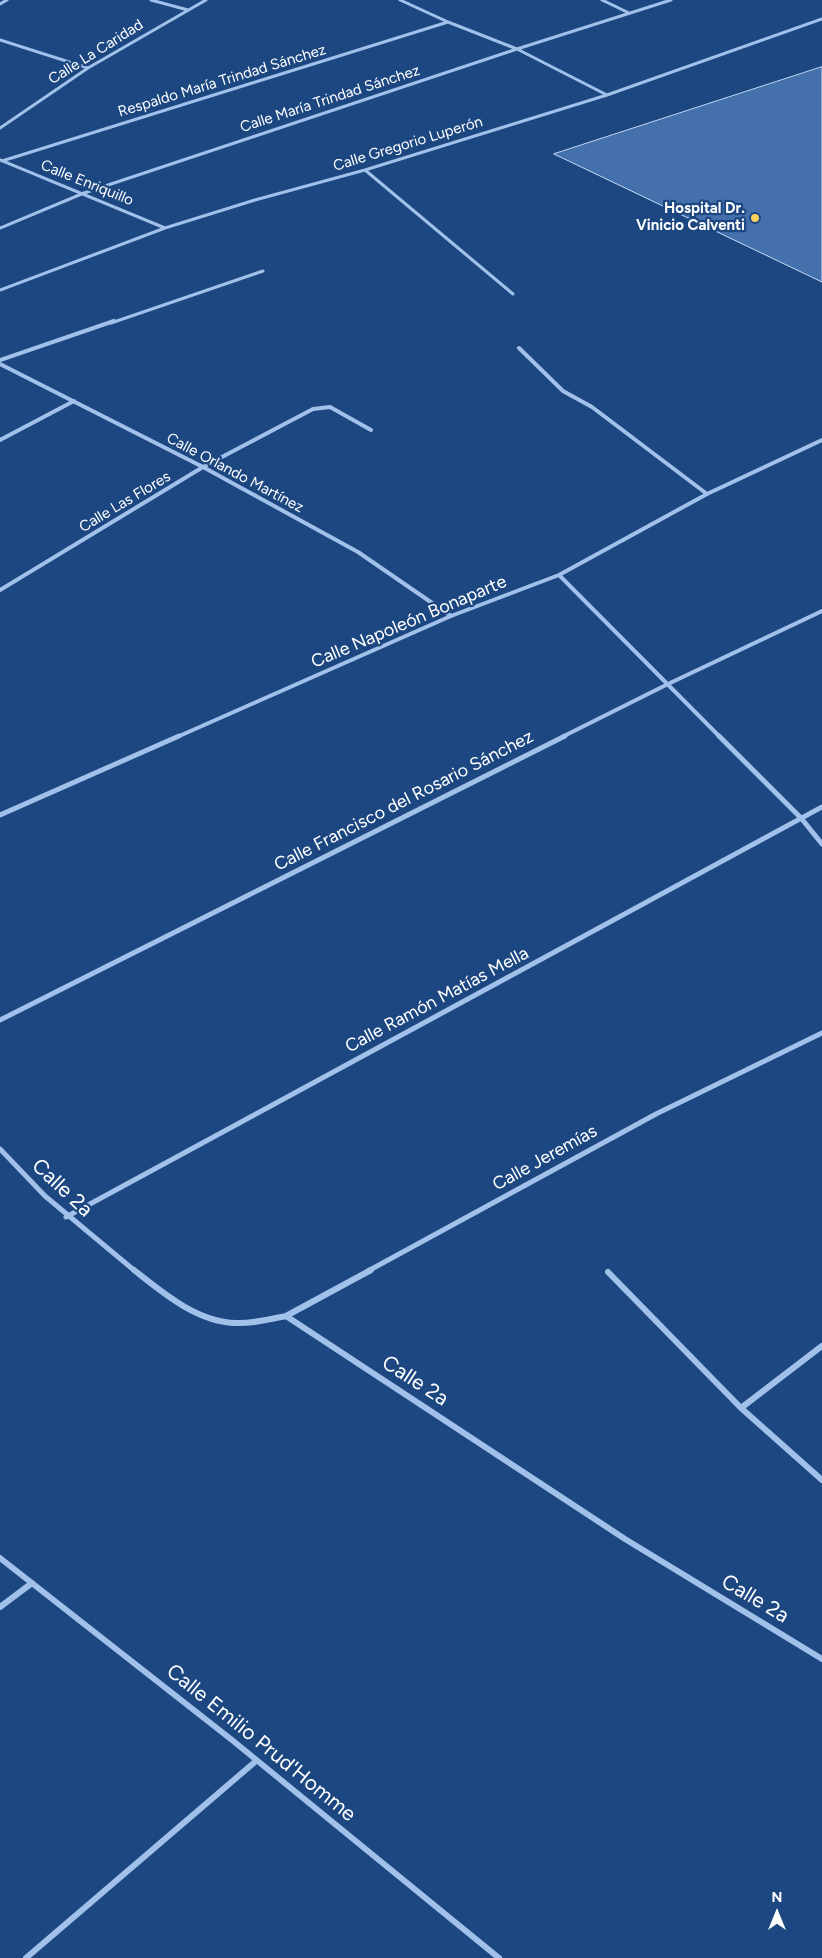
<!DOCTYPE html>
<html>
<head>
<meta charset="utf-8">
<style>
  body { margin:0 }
  #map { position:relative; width:822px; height:1958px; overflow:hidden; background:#1c4781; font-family:Figtree,sans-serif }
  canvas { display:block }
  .north { position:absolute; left:752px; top:1888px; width:50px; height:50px; -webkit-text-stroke:4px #1c4781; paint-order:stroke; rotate:0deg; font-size:14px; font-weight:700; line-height:20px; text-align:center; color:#fff }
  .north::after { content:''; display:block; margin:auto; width:18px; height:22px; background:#fff; clip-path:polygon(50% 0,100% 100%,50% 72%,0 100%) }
</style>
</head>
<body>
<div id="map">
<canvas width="822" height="1958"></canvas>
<div class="north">N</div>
</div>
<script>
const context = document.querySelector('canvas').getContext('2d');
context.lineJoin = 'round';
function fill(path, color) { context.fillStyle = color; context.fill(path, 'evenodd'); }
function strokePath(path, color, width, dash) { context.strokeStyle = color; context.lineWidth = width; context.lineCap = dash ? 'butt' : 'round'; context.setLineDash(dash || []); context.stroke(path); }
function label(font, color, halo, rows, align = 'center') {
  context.font = font + ' Figtree,sans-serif'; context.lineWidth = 4.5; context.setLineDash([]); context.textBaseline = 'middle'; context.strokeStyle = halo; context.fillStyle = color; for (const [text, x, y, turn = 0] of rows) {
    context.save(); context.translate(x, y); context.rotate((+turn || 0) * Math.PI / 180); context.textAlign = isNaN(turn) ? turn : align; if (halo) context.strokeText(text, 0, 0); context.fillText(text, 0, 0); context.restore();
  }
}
const building = new Path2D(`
  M822,67V282L554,154Z`);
const streetFar3 = new Path2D(`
  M151,0L188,10
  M400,0L448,22L517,49L607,95
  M602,0L629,13
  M0,4L7,0
  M0,40L88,68
  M0,128L88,68L206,0
  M0,160L165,228
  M2,161L448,22
  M365,170L513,294
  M0,228L84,193L517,49L671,0
  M0,290L165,228L255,200L365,170L607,95L822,19
  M111,323L263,271`);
const streetFar2 = new Path2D(`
  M519,348L563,391L592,407L707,494
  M0,360L114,321
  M0,364L203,467L358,552L451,616
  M0,440L74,401
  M559,575L720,737
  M0,590L203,467L313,409L330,407L371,430
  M177,737L451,616L559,575L707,494L822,440
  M562,737L668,684L822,611`);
const streetFar1 = new Path2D(`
  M719,736L801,818L822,844
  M0,815L179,736
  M0,1020L565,736
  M0,1149L45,1196L135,1271
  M66,1217L822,807
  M368,1271L656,1114L822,1033`);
const street = new Path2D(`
  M134,1270C163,1293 197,1322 236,1323C253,1324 270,1319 286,1316L625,1539L822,1659
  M608,1272L741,1408L822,1480
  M286,1316L371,1270
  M741,1408L822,1346
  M0,1558L232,1740L499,1958
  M0,1607L32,1583
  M26,1958L256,1761`);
const markers = [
  [755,218,5,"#fad05f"]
];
const farStreetnames = [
  ["Calle La Caridad",96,52,-32],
  ["Respaldo María Trindad Sánchez",222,81,-17],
  ["Calle María Trindad Sánchez",330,99,-18],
  ["Calle Gregorio Luperón",408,144,-17],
  ["Calle Enriquillo",87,183,22],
  ["Calle Orlando Martínez",235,473,28],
  ["Calle Las Flores",125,502,-31]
];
const farPoinames = [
  ["Hospital Dr.",745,209],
  ["Vinicio Calventi",745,226]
];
const streetNames = [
  ["Calle Napoleón Bonaparte",409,622,-23],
  ["Calle Francisco del Rosario Sánchez",404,801,-27],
  ["Calle Ramón Matías Mella",437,1000,-28],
  ["Calle Jeremías",545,1158,-29]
];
const nearStreetnames = [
  ["Calle 2a",62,1188,43],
  ["Calle 2a",415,1381,33],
  ["Calle 2a",755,1599,31],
  ["Calle Emilio Prud'Homme",261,1743,39]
];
fill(building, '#4470ab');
strokePath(building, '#c5dbf7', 1);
strokePath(streetFar3, '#a1c1ea', 3);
strokePath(streetFar2, '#a1c1ea', 4);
strokePath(streetFar1, '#a1c1ea', 5);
strokePath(street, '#a1c1ea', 6);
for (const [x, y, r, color] of markers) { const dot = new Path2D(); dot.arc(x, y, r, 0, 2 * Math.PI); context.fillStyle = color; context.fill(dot); strokePath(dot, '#1c4781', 2); }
label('15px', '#fff', '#1c4781', farStreetnames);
label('bold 15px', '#fff', '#1c4781', farPoinames, 'right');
label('18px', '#fff', '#1c4781', streetNames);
label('21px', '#fff', '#1c4781', nearStreetnames);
</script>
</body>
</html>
